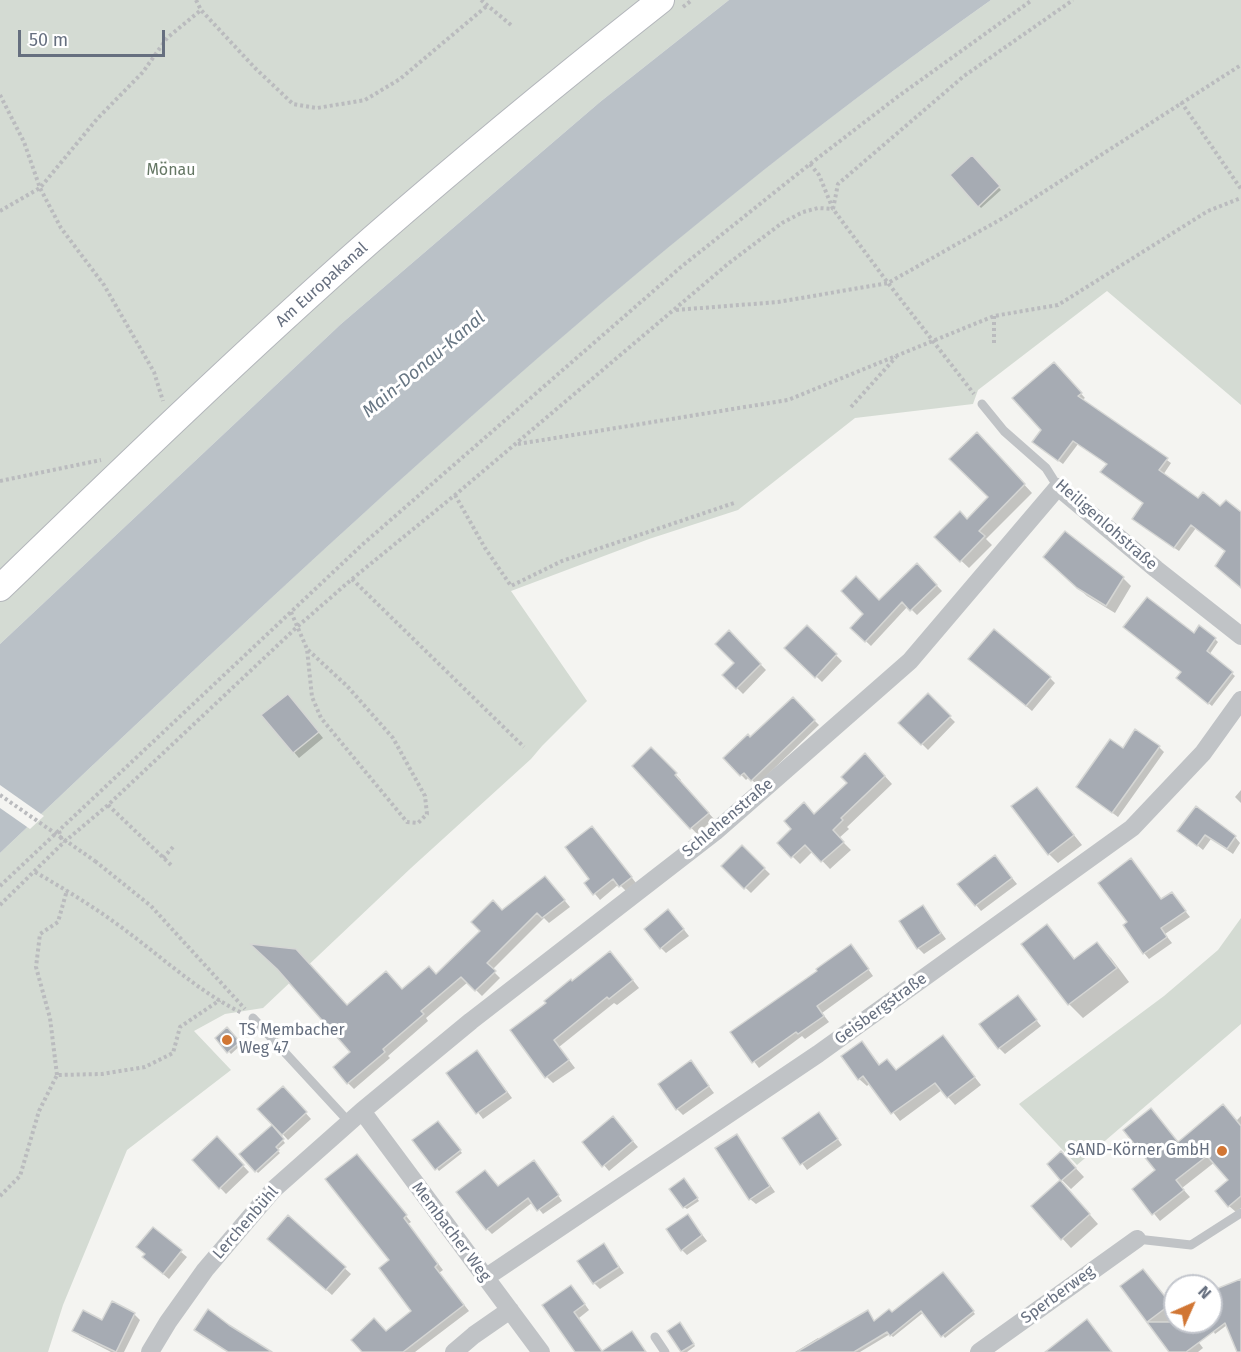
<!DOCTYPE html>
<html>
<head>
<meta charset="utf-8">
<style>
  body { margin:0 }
  #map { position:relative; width:1241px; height:1352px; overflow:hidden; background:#f4f4f1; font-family:"Fira Sans",sans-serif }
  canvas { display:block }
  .north { position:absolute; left:1163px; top:1274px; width:60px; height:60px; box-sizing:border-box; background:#fff; border:2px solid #c2c5cc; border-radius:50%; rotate:45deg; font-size:16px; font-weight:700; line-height:24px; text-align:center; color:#666f7f }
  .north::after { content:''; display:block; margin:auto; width:21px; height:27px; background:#d17634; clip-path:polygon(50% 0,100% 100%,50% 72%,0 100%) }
  .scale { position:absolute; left:18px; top:30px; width:147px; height:27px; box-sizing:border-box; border:3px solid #666f7f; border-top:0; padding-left:8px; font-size:18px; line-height:21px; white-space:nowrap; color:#666f7f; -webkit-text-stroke:4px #fff; paint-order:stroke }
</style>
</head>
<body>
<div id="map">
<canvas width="1241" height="1352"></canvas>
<div class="north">N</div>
<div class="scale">50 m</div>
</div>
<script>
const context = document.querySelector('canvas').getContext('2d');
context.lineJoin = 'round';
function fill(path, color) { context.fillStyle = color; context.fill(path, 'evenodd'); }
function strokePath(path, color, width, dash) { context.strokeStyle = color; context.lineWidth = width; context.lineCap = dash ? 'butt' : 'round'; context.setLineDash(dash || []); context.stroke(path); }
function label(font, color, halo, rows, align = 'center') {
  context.font = font + ' "Fira Sans",sans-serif'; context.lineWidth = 6; context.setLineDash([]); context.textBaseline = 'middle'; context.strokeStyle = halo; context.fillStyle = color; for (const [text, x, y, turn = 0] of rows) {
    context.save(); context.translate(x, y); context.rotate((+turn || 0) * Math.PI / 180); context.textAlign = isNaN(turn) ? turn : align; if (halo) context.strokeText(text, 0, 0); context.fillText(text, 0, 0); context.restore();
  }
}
const green = new Path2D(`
  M0,0H729L600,102L341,324L0,644Z
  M991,0H1241V405L1107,291L978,390L973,404L855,418L738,510L649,539L511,591L587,701L542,746L531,759L411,868L263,1008L225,1014L194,1031L231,1070L127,1150L63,1305L48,1352H0V853C317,554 633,251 991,0Z
  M1241,918V1024L1077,1165L1019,1104L1164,996L1218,950Z`);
const water = new Path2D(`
  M729,0H991C634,251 317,554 0,853V644L341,324L600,102Z`);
const pier = new Path2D(`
  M0,785L44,816L30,829L0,808Z`);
const shadow = new Path2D(`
  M972,157L1001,190L981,208L952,175Z
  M1054,364L1085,398L1082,400L1171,463L1163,475L1198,500L1241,514V587L1226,552L1196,528L1179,551L1138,523L1144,504L1108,465L1078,444L1063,464L1038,446Z
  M985,442L1032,493L986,539L992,545L969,568L936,537L967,521L990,497Z
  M917,565L942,591L917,615L908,606L871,646L852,628Z
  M1053,565L1123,578L1131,586L1115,613L1087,596Z
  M807,627L842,661L822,682L787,648Z
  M729,632L766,670L743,694L724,675L736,663Z
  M1194,635L1215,639L1218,642L1209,655L1235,676L1212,706L1181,681Z
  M976,664L1050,678L1055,683L1032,711Z
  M928,696L955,722L928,750L901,723Z
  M793,699L819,725L757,785L749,777L746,780L725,758L750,739Z
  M293,701L323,738L299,758L264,716Z
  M1159,747L1164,752L1118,817L1078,787L1123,751Z
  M651,749L681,780L680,781L714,819L697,834L634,766Z
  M873,763L892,784L847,827L849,829L839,838L851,850L830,869L813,851L800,864L779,843L815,815Z
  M1037,789L1082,845L1058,863L1049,854Z
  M1241,790V803L1235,797Z
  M1179,830L1235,837L1240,843L1233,854L1211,839L1203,850Z
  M597,833L636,883L626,891L619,884L600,900L586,883L591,879Z
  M742,847L770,874L751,893L723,866Z
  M995,857L1017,884L981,911L959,884Z
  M551,884L570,907L549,923L544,918L492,970L500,978L482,996L468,982L426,1018L428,1021L388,1056L390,1058L354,1089L348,1083L352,1052L347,1007L402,990L436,976L502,912Z
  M1172,894L1190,917L1165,934L1172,943L1149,959L1144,953L1162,901Z
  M923,907L946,939L924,954L918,948Z
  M674,917L689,936L666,953L661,948Z
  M1046,926L1076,960L1097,944L1111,958L1129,982L1083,1018L1069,1004Z
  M856,952L873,976L822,1013L829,1022L805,1039L802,1036L759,1068L732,1032Z
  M617,960L639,988L617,1005L614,1003L559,1047L575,1068L553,1083L547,1077L548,1004L572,983Z
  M1023,1003L1041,1026L1005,1054L999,1048Z
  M227,1029L241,1045L231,1054L217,1038Z
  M943,1037L981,1085L955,1105L942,1090L900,1121L870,1083L867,1086L859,1079L862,1043L881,1066L897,1071Z
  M483,1058L512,1098L483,1119L448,1073Z
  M691,1062L714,1093L683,1115L677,1109Z
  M283,1088L311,1119L288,1140L259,1109Z
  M1241,1116V1208L1236,1212L1229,1206L1230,1180L1215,1162L1182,1188L1190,1197L1160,1221L1134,1189L1157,1171L1179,1144L1236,1121Z
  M824,1120L842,1145L807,1170L784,1139Z
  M618,1124L638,1147L609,1171L584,1142Z
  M440,1125L462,1153L439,1171L415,1141Z
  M272,1127L285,1143L277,1150L280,1153L258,1173L241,1154Z
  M736,1136L775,1192L756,1204L750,1199Z
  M217,1138L249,1172L226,1194L194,1160Z
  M362,1162L411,1222L408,1224L443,1270L439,1273L469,1311L415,1352H364L414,1311L392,1261Z
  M1070,1162L1084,1177L1071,1189L1062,1180Z
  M538,1167L562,1201L543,1214L533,1202L492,1234L487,1229L498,1188Z
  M686,1182L699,1201L687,1209L684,1207Z
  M1069,1191L1098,1224L1071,1248L1033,1206Z
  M688,1216L707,1241L687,1255L682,1250Z
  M288,1217L351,1274L332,1295L275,1244Z
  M153,1229L187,1257L169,1279L150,1263Z
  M604,1245L624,1273L600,1289L594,1283Z
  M1143,1270L1175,1311V1322H1183L1203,1348L1198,1352H1171L1122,1286Z
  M945,1277L975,1314L945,1338L924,1312L893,1337L890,1334L860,1352H795L818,1338L820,1340L870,1314L875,1322L892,1314Z
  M1241,1281V1334L1227,1325L1215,1334L1209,1322H1211V1293Z
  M576,1292L589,1310L579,1318L590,1334L574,1345L569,1340Z
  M112,1303L134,1314L140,1320L124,1352H111L80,1336L74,1331L103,1322Z
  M682,1327L695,1346L687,1352H681L669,1331Z`);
const building = new Path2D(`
  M972,155L1000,186L978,207L950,175Z
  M1054,362L1082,393L1078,396L1168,458L1159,470L1198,498L1203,492L1220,506L1226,500L1241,512V588L1215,566L1225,551L1191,525L1174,548L1132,519L1143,503L1100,472L1107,464L1073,441L1058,461L1032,442L1041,430L1012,398Z
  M977,432L1025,484L979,531L985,536L960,562L934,537L960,511L967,519L988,497L949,459Z
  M1065,531L1124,577L1106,606L1077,588L1043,557Z
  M917,563L937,585L910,611L902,602L865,642L850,628L863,614L841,591L856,576L879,600Z
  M1147,597L1194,633L1199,625L1216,638L1207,651L1233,672L1208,704L1176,678L1181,672L1123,627Z
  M807,625L837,654L815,678L784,648Z
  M994,629L1051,677L1026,706L968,659Z
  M729,630L761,664L736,689L722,675L734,663L715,644Z
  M928,693L951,716L921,745L898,723Z
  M288,694L319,732L293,753L261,715Z
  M793,697L815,720L751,781L744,773L740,776L723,758L748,734L750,737Z
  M1135,729L1160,746L1112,813L1076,787L1110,739L1123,748Z
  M651,747L677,773L675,775L709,813L690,829L632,766Z
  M865,753L885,776L841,818L843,820L833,830L844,842L821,862L805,845L791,858L777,843L791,829L784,821L804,802L814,814L847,783L841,777Z
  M1037,787L1074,835L1048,855L1011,806Z
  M1196,806L1236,836L1227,849L1205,835L1197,846L1177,831Z
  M592,826L632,877L619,887L613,879L593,895L584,883L589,879L565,847Z
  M742,845L765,868L744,889L721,866Z
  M995,855L1012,878L975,906L957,884Z
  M1131,858L1161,899L1172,892L1186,911L1161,928L1167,937L1143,954L1123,925L1127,922L1098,883Z
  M545,876L565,900L542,918L537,913L487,963L496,971L475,991L461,977L421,1011L424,1014L383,1049L385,1052L347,1084L333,1067L350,1052L277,969L250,944L296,949L347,1005L386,971L402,989L429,966L436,974L480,931L471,922L493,900L502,910Z
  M923,905L941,933L917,949L899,921Z
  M668,909L684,929L660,949L644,929Z
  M1047,924L1074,959L1097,942L1117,968L1068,1005L1021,944Z
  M851,944L869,969L817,1006L824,1016L798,1034L796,1032L752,1063L730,1032L817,971L816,969Z
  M610,951L633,980L609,999L607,997L554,1040L569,1060L545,1078L510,1030L546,1003L544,1001L571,979L572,981Z
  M1018,995L1037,1020L998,1049L979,1024Z
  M227,1027L240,1042L227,1053L215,1038Z
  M943,1035L975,1077L947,1098L935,1083L891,1114L863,1076L858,1080L841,1056L862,1041L879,1065L887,1059L896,1070Z
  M477,1050L507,1092L476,1114L446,1073Z
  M691,1060L709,1086L676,1110L658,1084Z
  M283,1086L307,1112L282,1135L257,1109Z
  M1223,1104L1241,1126V1196L1228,1207L1215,1191L1228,1180L1207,1156L1176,1180L1184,1190L1152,1215L1132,1189L1155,1170L1123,1130L1151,1108L1178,1142Z
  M819,1112L838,1139L800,1165L782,1138Z
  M613,1116L633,1141L602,1167L582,1142Z
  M438,1121L461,1150L435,1170L412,1140Z
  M272,1125L284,1139L276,1147L279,1150L255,1172L239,1154Z
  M737,1134L770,1186L749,1200L715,1148Z
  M217,1136L244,1165L219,1189L192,1160Z
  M1061,1151L1076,1168L1061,1181L1047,1164Z
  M357,1154L407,1215L404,1218L438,1264L435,1267L464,1305L403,1352H362L351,1340L374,1318L386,1331L411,1311L379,1268L389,1260L325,1179Z
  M534,1160L559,1195L537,1211L528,1198L486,1230L456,1192L485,1170L498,1186Z
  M684,1178L698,1198L683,1208L669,1189Z
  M1060,1180L1090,1214L1061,1240L1031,1206Z
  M688,1214L702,1235L681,1251L666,1229Z
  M288,1215L346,1267L326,1290L267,1239Z
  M153,1227L182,1250L163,1274L142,1257L145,1254L136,1247Z
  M604,1243L619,1267L593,1284L577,1261Z
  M1143,1269L1171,1304L1147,1322H1211V1291L1241,1279V1352H1237L1225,1323L1186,1352H1169L1120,1286Z
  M943,1272L974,1311L941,1337L921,1311L890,1336L887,1332L854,1352H797L868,1310L874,1321L889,1309L892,1312Z
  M571,1285L585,1304L574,1312L602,1351L632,1331L646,1352H575L542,1305Z
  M112,1301L135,1313L116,1352L72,1331L83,1310L102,1320Z
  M208,1309L229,1325L272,1352H228L194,1330Z
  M1087,1319L1112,1352H1045Z
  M680,1322L694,1344L681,1352L667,1331Z`);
const path = new Path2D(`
  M196,0L201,10L255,68L293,104L317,108L365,100L400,79L488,5
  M481,0L511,25
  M683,7L692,0
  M0,95L24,142L40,188L61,228L104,285L154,372L163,401
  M1181,102L1241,189
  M810,164L819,175L833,209L888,283L974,394
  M833,209L838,184L964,76L1073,0
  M0,211L40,188L97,119L143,72L167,38L201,10
  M676,310L778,302L888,283L1003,218L1241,65
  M994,316V345
  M851,407L896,357
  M518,444L788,400L994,316L1058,305L1208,211L1241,198
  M0,481L101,460
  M455,495L485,548L511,586L562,561L734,503
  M352,579L524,747
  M291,612L307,649L312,697L321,718L407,822L418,823L427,814L425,796L393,738L347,686L307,649
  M108,805L172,866
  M59,831L63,843
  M163,858L173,847
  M95,861L151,906L245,1009
  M35,872C66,890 96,908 125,930C163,958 199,992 242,1013
  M0,886L363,544L681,267L810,164L896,98L1032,0
  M0,905L63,843L108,805L297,627L352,579L455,495L729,263L782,223L803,212L818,208L833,209
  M57,1075L50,1018L36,967L40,934L58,922L67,890
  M0,1196L20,1176L39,1111L57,1075L102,1074L145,1067L173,1053L180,1027L220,1000`);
const lane = new Path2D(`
  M982,404L1004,431L1046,468L1058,487
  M253,1018L349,1122
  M1137,1239L1191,1245L1241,1213
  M655,1337L665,1352`);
const street = new Path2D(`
  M362,1111L541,1352
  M485,1278L818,1054L1132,828L1203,753L1241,700
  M150,1352L168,1322L205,1270L274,1189L362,1111L471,1021L715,832L910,661L1058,487L1156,569L1241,636
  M454,1352L474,1335L510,1310
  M979,1352L1137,1239`);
const secondary = new Path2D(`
  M0,588C122,470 244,352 371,240C465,158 562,78 661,0`);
const pathBridge = new Path2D(`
  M0,795L95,861`);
const markers = [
  [227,1040,6,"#d17634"],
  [1222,1151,6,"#d17634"]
];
const parkNames = [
  ["Mönau",171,171]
];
const streetNames = [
  ["Am Europakanal",322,285,-42],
  ["Heiligenlohstraße",1106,525,41],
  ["Schlehenstraße",728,818,-40],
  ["Geisbergstraße",881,1009,-36],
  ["Lerchenbühl",246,1223,-49],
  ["Membacher Weg",451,1232,53],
  ["Sperberweg",1058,1295,-36]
];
const poiNames = [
  ["TS Membacher",239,1031],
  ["Weg 47",239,1049],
  ["SAND-Körner GmbH",1210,1151,"right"]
];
const waterNames = [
  ["Main-Donau-Kanal",424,365,-40]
];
fill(green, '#d4dbd3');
fill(water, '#bac1c7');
fill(pier, '#f4f4f1');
fill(shadow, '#0003');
fill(building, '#a6abb3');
strokePath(building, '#d5d6d4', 1.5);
strokePath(secondary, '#b3b6bb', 28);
strokePath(path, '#babbbe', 4, [3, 3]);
strokePath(lane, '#c0c3c6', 9);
strokePath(street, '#c0c3c6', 18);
strokePath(secondary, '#fff', 26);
strokePath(pathBridge, '#babbbe', 4, [3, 3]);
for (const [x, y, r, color] of markers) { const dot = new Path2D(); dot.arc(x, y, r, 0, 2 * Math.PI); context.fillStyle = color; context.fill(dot); strokePath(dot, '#fff', 2); }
label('16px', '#657764', '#fff', parkNames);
label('16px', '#666f7f', '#fff', streetNames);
label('16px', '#666f7f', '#fff', poiNames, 'left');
label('italic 18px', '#677683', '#fff', waterNames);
</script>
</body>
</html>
